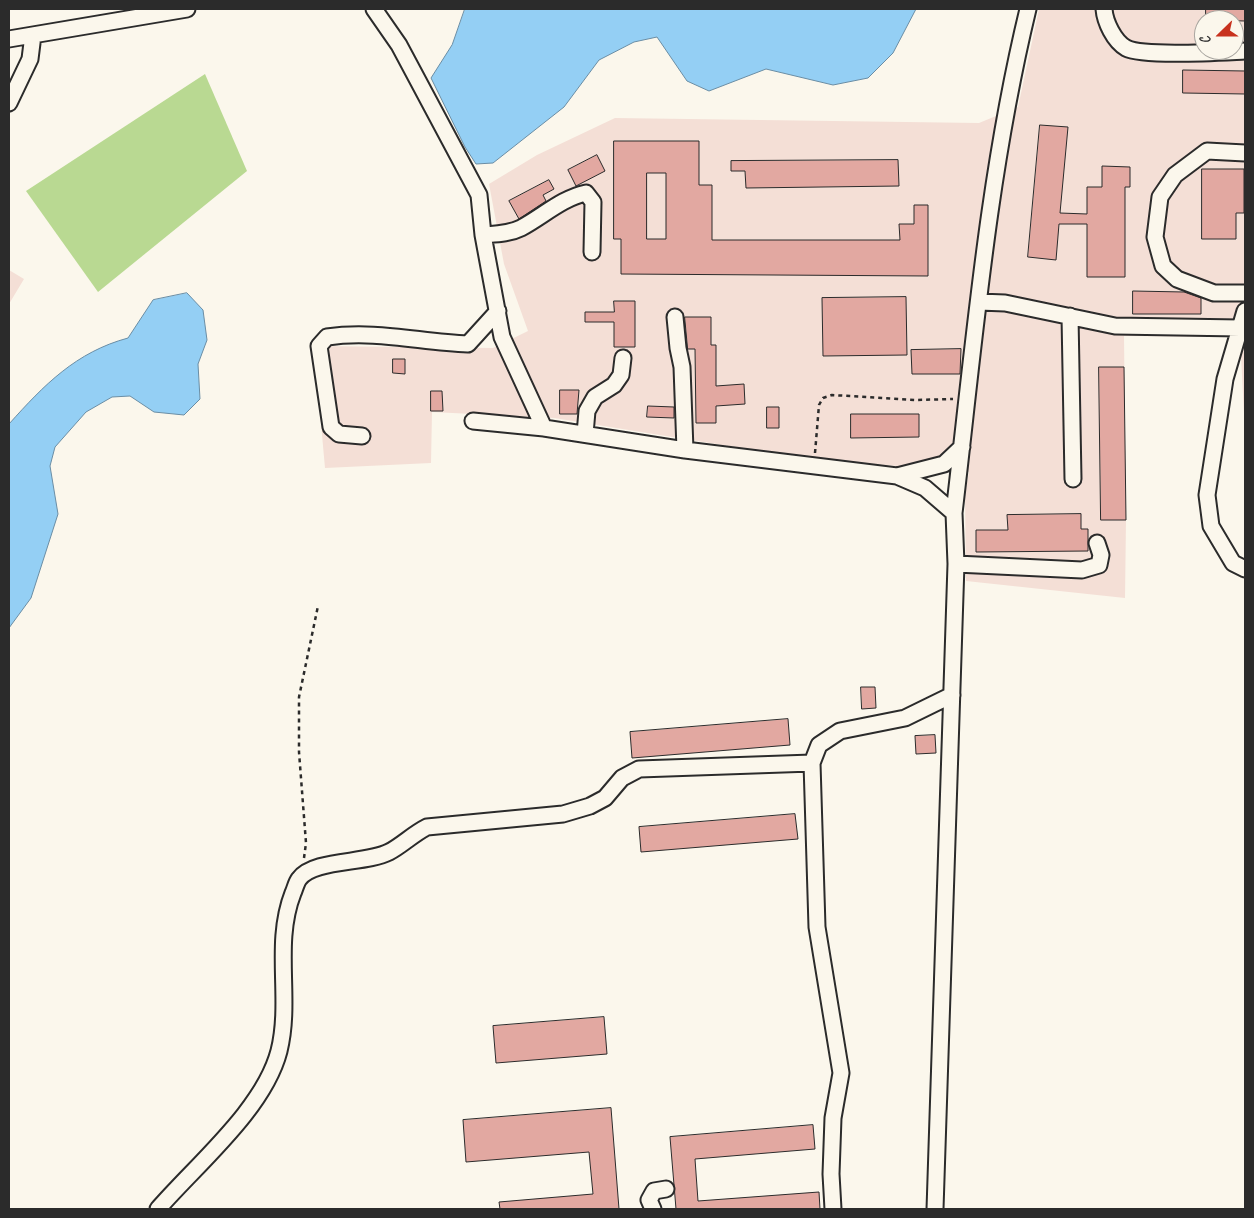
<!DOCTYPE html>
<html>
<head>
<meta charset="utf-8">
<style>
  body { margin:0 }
  #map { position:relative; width:1254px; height:1218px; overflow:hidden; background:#fbf7ec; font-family:Caveat,sans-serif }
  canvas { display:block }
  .frame { position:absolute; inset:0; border:10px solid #2b2b2b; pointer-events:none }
  .north { position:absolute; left:1194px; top:10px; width:50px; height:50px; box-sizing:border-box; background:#fbf7ec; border:1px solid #a8a59f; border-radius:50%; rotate:248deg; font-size:14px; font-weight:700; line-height:20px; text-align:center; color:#2b2b2b }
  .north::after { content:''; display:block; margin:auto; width:18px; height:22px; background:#c8321e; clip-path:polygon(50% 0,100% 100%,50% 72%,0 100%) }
</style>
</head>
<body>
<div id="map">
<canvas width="1254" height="1218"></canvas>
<div class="frame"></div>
<div class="north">С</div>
</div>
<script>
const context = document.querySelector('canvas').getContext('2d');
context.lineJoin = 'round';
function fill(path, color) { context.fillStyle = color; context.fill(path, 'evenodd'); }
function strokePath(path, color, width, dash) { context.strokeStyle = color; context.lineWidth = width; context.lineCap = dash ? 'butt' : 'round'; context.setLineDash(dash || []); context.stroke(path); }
const built = new Path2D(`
  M1039,9H1245V433L1240,337L1124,336L1126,520L1125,598L966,581L965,494L969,472L803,458L554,418L432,412L431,463L325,468L314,346L493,348L528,331L504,264L489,184L537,155L615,118L979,123L1018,107ZM1204,20H1234V50H1204Z
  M9,270L24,279L9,304Z`);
const green = new Path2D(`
  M205,74L247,171L98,292L26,191Z`);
const water = new Path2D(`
  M465,9H916L893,53L868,78L833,85L766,69L709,91L687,81L657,37L634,42L599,60L564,107L493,163L476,164L465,147L431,78L452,45Z
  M187,293L203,310L207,340L198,364L200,399L184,415L154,412L130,396L112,397L86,412L55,447L50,466L58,514L31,598L9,628V424C44,385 76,352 128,338L153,300Z`);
const building = new Path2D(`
  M1206,9H1245V21L1206,20Z
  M1183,70L1245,71V94L1183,93Z
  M1040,125L1068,127L1060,213L1087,214V187H1102V166L1130,167V187H1125V277H1087V224H1059L1056,260L1028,257Z
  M614,141H699V185H712V240H900L899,224H914V205H928V276L621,274V239H614ZM647,173H666V239H647Z
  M597,155L605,171L576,186L568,170Z
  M898,160L899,186L746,188L745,171H731V161Z
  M1202,169H1244V213H1236V239H1202Z
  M549,180L554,189L543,195L546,201L519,219L509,201Z
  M1133,291L1184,292L1201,298V314H1133Z
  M906,297L907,355L823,356L822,298Z
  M614,301H635V347H614V322H585V312H614Z
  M685,317H711V345H716V386L744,384L745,404L716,406V423H696L695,349H688Z
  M961,349L960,374H912L911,350Z
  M393,359H405V374L393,373Z
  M1099,367H1124L1126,520H1101Z
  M560,390H579L577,414H560Z
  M431,391H442L443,411H431Z
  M648,406L674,407V418L647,417Z
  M767,407H779V428H767Z
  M851,414H919V437L851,438Z
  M1081,514V529H1088V551L976,552V530H1008L1007,515Z
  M861,687H875L876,708L862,709Z
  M788,719L790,745L632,758L630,732Z
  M935,735L936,753L916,754L915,736Z
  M795,814L798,839L641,852L639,827Z
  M604,1017L607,1054L496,1063L493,1026Z
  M611,1108L619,1209H500L499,1202L593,1194L589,1152L466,1162L463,1120Z
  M813,1125L815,1149L695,1159L698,1201L819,1192L820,1209H676L670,1137Z`);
const path = new Path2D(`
  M815,453L819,405L823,398L832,395L915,400L953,399
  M304,858L306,843L299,752V697L318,606`);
const minor = new Path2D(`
  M374,9L399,45L479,195L483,235L502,337L544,428
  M1104,9C1105,22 1114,41 1126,48C1143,57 1222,52 1245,51
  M9,39L187,9
  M9,103L30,59L33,35
  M1245,153L1207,151L1175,175L1160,197L1155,237L1163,266L1177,279L1214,293H1245
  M483,235C496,234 509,234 521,228C542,217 562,198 586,193L593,202L592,252
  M979,302L1005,303L1115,326L1240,328
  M1245,311L1225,379L1207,495L1211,526L1233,563L1245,569
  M1070,316L1073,479
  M675,317L678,348L682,367L685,450
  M473,421L544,428L685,450L897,476L944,464L962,447
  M585,434L587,411L595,397L614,385L621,375L623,358
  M362,436L339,434L331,427L319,346L327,337C375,330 420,342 468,344L498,311
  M897,476L925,488L954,513
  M956,564L1082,570L1099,565L1101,555L1097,543
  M158,1209C197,1164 264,1109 279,1051C292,999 273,944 293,893C295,889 296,883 299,879C313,859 366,864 389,852C401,846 413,834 427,827L563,814L590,806L605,798L622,778L639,769L812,763
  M653,1209L649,1200L654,1191L666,1189
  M833,1209L831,1174L833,1118L841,1073L817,927L812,763L819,745L840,731L905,718L952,695
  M935,1209L956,564L954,513C974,344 988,174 1028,9`);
fill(built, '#f4dfd6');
fill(green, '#b9d992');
fill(water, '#94cff4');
strokePath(water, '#6a8da4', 1);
fill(building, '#e2a8a1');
strokePath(building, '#2b2b2b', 1);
strokePath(minor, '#2b2b2b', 19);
strokePath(path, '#2b2b2b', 2.5, [4, 4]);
strokePath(minor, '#fbf7ec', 15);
</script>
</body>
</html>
